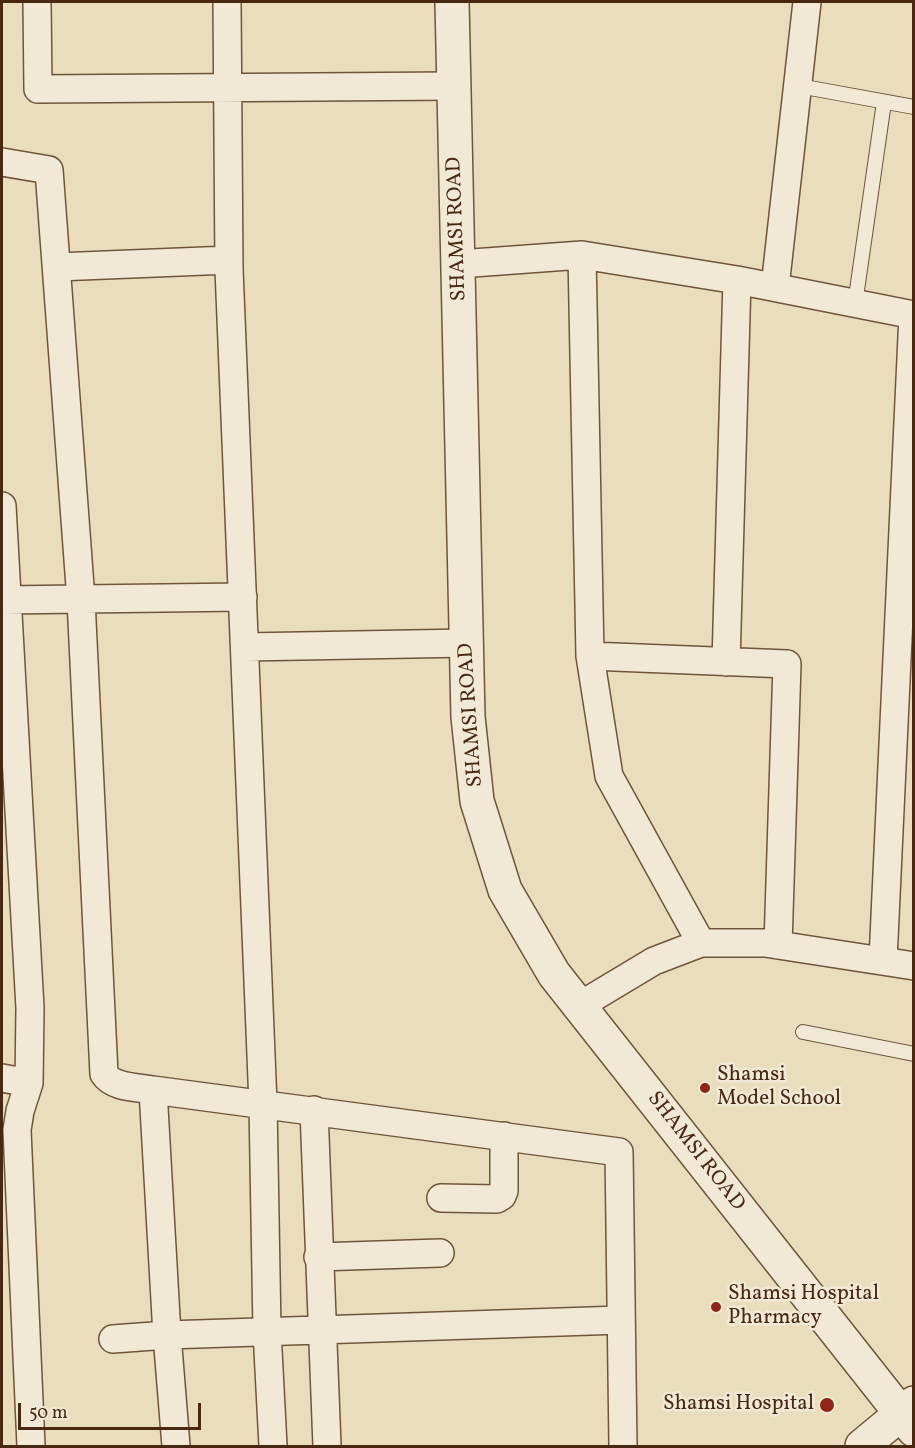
<!DOCTYPE html>
<html>
<head>
<meta charset="utf-8">
<style>
  body { margin:0 }
  #map { position:relative; width:915px; height:1448px; overflow:hidden; background:#e9ddbe; font-family:Vollkorn,serif }
  canvas { display:block }
  .frame { position:absolute; inset:0; border:3px solid #482811; pointer-events:none }
  .scale { position:absolute; left:18px; top:1403px; width:183px; height:27px; box-sizing:border-box; border:3px solid #482811; border-top:0; padding-left:8px; font-size:18px; line-height:21px; white-space:nowrap; color:#482811; -webkit-text-stroke:4px #f1e9d5; paint-order:stroke }
</style>
</head>
<body>
<div id="map">
<canvas width="915" height="1448"></canvas>
<div class="frame"></div>
<div class="scale">50 m</div>
</div>
<script>
const context = document.querySelector('canvas').getContext('2d');
context.lineJoin = 'round';
function strokePath(path, color, width, dash) { context.strokeStyle = color; context.lineWidth = width; context.lineCap = dash ? 'butt' : 'round'; context.setLineDash(dash || []); context.stroke(path); }
function label(font, color, halo, rows, align = 'center') {
  context.font = font + ' Vollkorn,serif'; context.lineWidth = 5; context.setLineDash([]); context.textBaseline = 'middle'; context.strokeStyle = halo; context.fillStyle = color; for (const [text, x, y, turn = 0] of rows) {
    context.save(); context.translate(x, y); context.rotate((+turn || 0) * Math.PI / 180); context.textAlign = isNaN(turn) ? turn : align; if (halo) context.strokeText(text, 0, 0); context.fillText(text, 0, 0); context.restore();
  }
}
const service = new Path2D(`
  M799,86L914,107
  M855,304L884,102
  M803,1032L914,1054`);
const minor = new Path2D(`
  M37,2L38,89L454,86
  M227,2L229,269L263,1104L267,1331L273,1446
  M2,162L49,170L81,600L104,1074C113,1088 138,1087 153,1090L619,1152L623,1446
  M582,255L590,656L609,776L701,943
  M459,264L582,255L737,280L914,315
  M57,267L229,260
  M775,287L807,2
  M2,506L30,1008L29,1083L20,1111L17,1130L31,1446
  M2,600L243,597
  M245,647L467,643
  M590,656L787,664L778,945
  M726,662L737,280
  M883,960L913,315
  M579,1006L654,961L701,943H765L914,966
  M2,1078L29,1083
  M153,1090L167,1335L176,1446
  M314,1110L327,1446
  M441,1198L497,1199L502,1196L504,1191V1136
  M318,1257L440,1253
  M113,1339L167,1335L621,1320`);
const tertiary = new Path2D(`
  M452,2L468,717L477,801L505,890L554,974L914,1430
  M862,1446L914,1403`);
const markers = [
  [705,1088,6,"#8f2418"],
  [716,1307,6,"#8f2418"],
  [827,1405,8,"#8f2418"]
];
const streetNames = [
  ["SHAMSI ROAD",458,229,-92],
  ["SHAMSI ROAD",472,715,-94],
  ["SHAMSI ROAD",695,1152,52]
];
const poiNames = [
  ["Shamsi",717,1076],
  ["Model School",717,1100],
  ["Shamsi Hospital",728,1295],
  ["Pharmacy",728,1319],
  ["Shamsi Hospital",814,1405,"right"]
];
strokePath(service, '#70553c', 16);
strokePath(minor, '#70553c', 30);
strokePath(tertiary, '#70553c', 36);
strokePath(service, '#f1e9d5', 14);
strokePath(minor, '#f1e9d5', 27);
strokePath(tertiary, '#f1e9d5', 33);
for (const [x, y, r, color] of markers) { const dot = new Path2D(); dot.arc(x, y, r, 0, 2 * Math.PI); context.fillStyle = color; context.fill(dot); strokePath(dot, '#f1e9d5', 2); }
label('21px', '#482811', '#f1e9d5', streetNames);
label('21px', '#482811', '#f1e9d5', poiNames, 'left');
</script>
</body>
</html>
